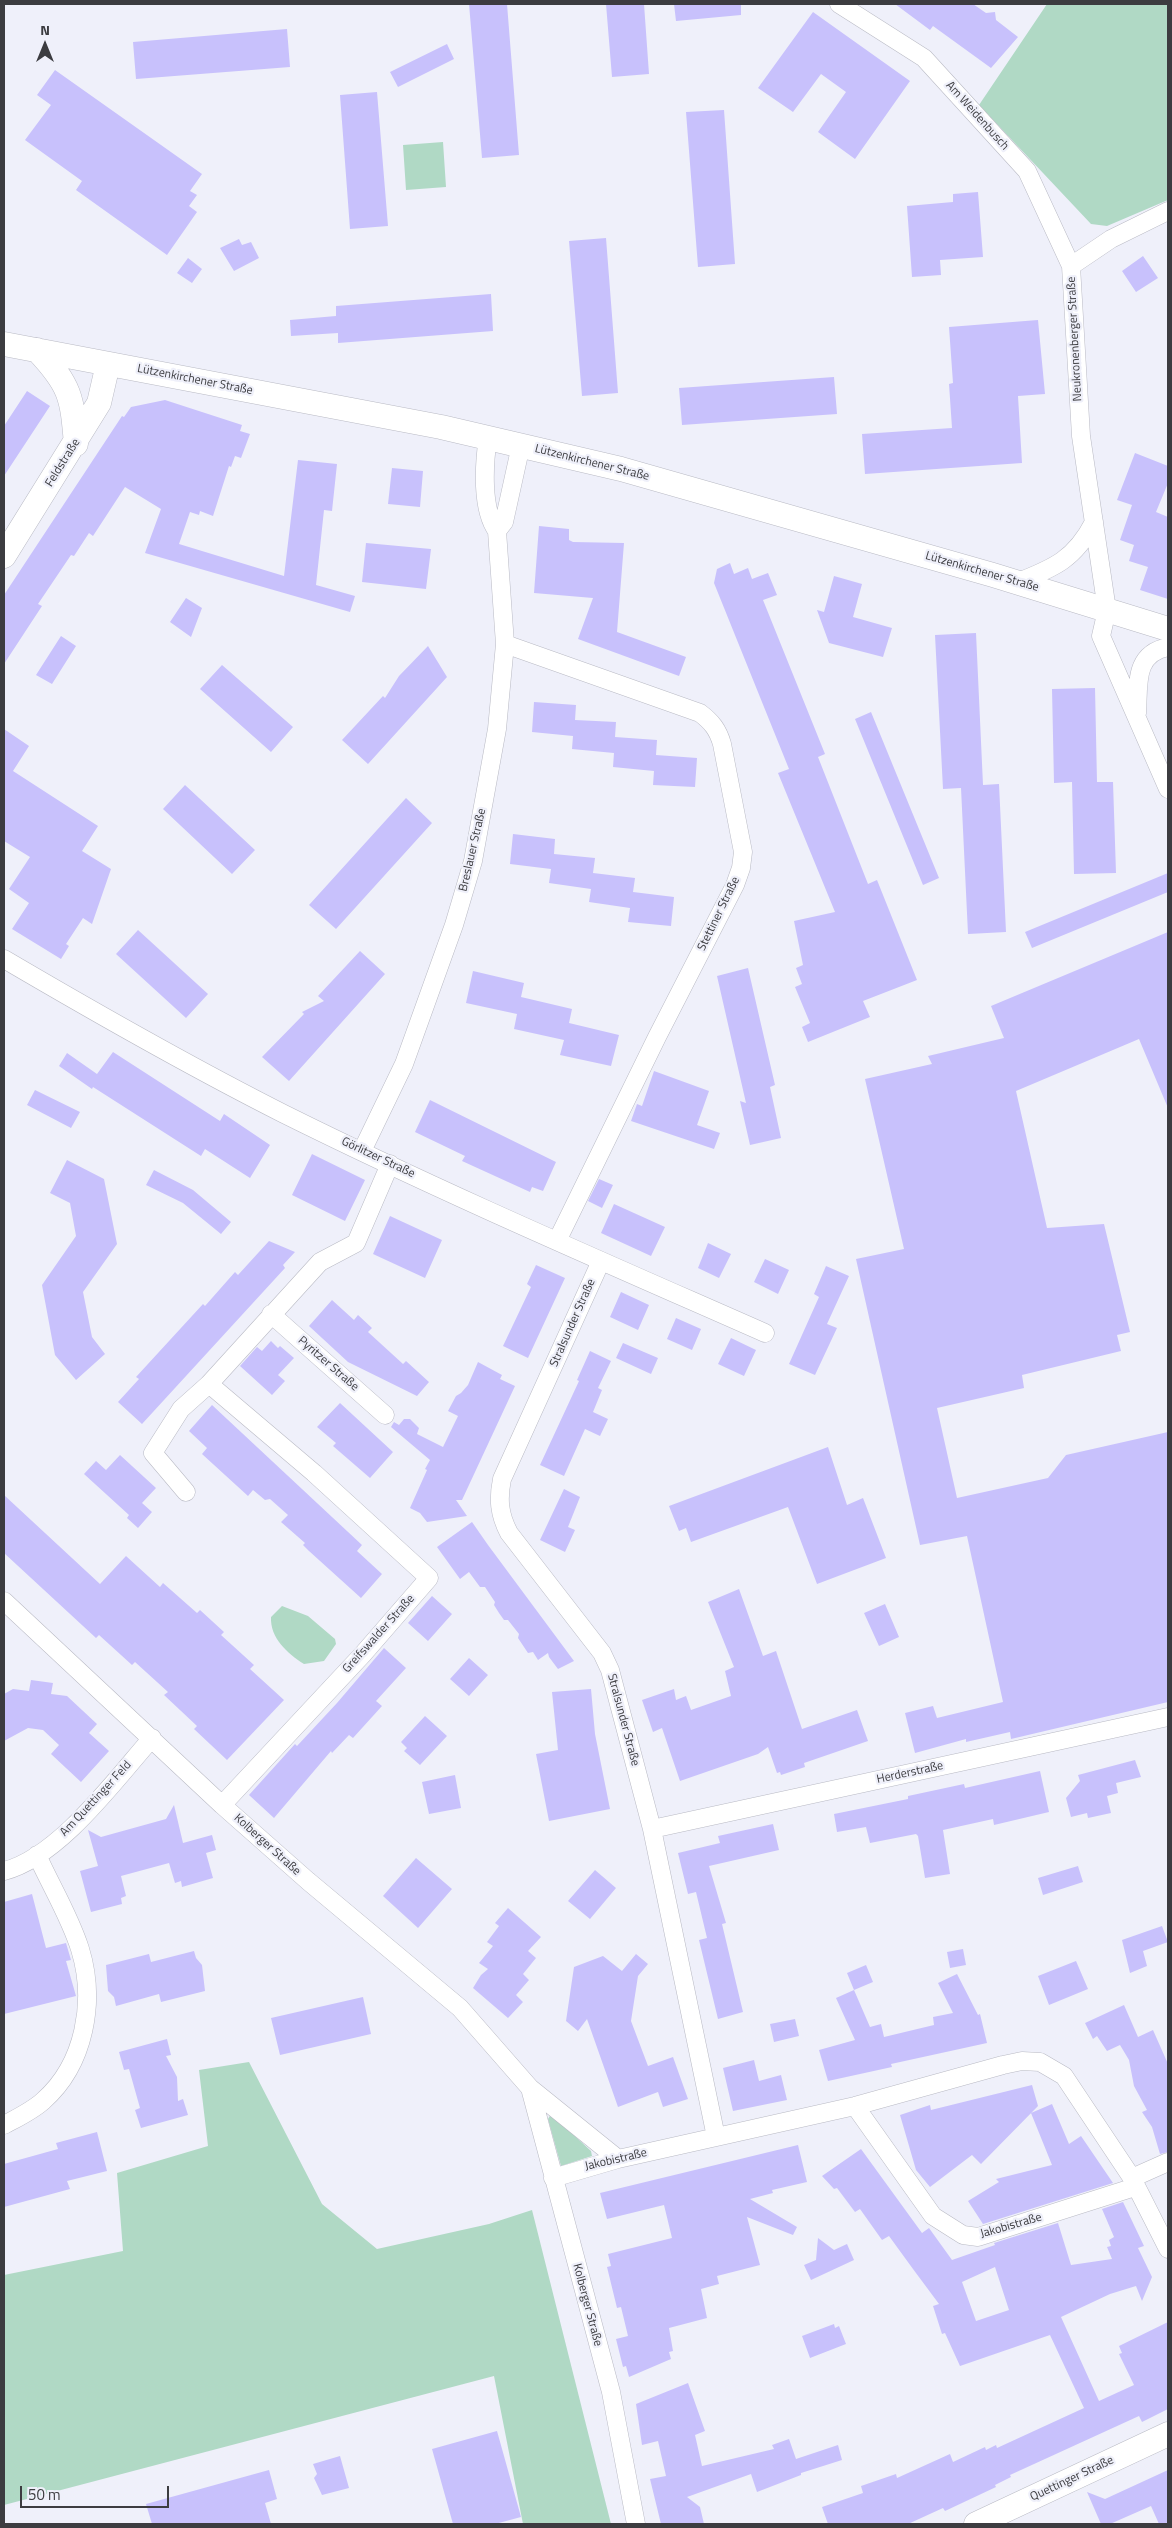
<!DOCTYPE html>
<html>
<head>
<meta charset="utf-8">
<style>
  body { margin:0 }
  #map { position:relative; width:1172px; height:2528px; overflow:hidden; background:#eff0fa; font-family:"Titillium Web",sans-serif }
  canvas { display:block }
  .frame { position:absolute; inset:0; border:5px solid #3c3c40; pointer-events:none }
  .north { position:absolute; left:20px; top:20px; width:50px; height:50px; -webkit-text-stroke:4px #eff0fa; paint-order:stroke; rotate:0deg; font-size:14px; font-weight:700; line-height:20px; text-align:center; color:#3c3c40 }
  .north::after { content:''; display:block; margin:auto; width:18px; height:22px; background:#3c3c40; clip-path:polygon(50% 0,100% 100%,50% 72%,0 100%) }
  .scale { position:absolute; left:20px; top:2486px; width:149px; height:22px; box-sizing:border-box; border:2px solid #3c3c40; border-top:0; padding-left:6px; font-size:15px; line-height:18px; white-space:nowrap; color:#3c3c40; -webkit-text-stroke:4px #eff0fa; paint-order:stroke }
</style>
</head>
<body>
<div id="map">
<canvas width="1172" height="2528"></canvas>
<div class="frame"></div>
<div class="north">N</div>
<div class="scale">50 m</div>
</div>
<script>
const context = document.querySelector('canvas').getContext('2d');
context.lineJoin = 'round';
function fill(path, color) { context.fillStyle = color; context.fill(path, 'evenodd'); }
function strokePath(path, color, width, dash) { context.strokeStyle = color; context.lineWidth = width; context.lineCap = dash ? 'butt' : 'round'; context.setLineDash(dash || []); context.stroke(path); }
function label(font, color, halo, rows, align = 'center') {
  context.font = font + ' "Titillium Web",sans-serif'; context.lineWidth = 4.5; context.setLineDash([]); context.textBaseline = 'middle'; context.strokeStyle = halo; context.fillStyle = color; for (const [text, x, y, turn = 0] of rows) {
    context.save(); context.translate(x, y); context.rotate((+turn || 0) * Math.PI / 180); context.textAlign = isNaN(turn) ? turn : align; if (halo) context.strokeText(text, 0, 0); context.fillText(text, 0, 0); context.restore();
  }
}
const green = new Path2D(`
  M1047,4H1168V200L1107,226L1091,224L979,105Z
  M443,142L446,187L406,190L403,145Z
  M282,1606L308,1616L335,1639L336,1644L324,1661L304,1664C287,1653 270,1638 271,1617Z
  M249,2062L322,2204L377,2249L489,2224L532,2210L611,2524H523L494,2376L4,2505V2275L123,2251L117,2173L208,2146L199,2070Z
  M551,2114L591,2151L592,2156L561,2166L548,2119Z`);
const building = new Path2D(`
  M469,4H507L519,155L482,158Z
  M606,4H644L649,74L612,77Z
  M674,4H741V15L676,21Z
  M895,4H973L986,13L995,12L996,20L1018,37L991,68L933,26L930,30Z
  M813,12L910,81L855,159L818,132L846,92L821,74L793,112L758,88Z
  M287,29L290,67L136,79L133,42Z
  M447,44L454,59L398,87L390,72Z
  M55,70L202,174L190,191L197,195L189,206L197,212L167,255L76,190L82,181L25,140L51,105L37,95Z
  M377,92L388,226L350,229L340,95Z
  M724,110L735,264L698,267L686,112Z
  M978,192L983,257L940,260L941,275L912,277L907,206L953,202V194Z
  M606,238L618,393L582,396L569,241Z
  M239,239L242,245L251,242L259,258L234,271L220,248Z
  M1143,256L1158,278L1136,292L1122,271Z
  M188,258L202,269L192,283L177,273Z
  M491,294L493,331L338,343V333L291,336L290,320L336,316V306Z
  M1038,320L1045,394L1018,396L1022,463L865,474L862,434L952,428L949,384L953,383L949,327Z
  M834,377L837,414L682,425L679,388Z
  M27,391L50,406L4,476V426Z
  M165,400L242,425L240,431L250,434L241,458L235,456L231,467L229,466L213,516L200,511L199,515L190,512L179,544L284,576L298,460L337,464L332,511L324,510L316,585L355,596L350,612L145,553L161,509L125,487L93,536L89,533L74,556L71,555L38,604L42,606L4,664V595L122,416L124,417L131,407Z
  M1135,453L1168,466V483L1156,512L1168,517V599L1140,590L1148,567L1129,561L1134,545L1120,540L1132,505L1117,500Z
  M392,468L423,471L420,507L388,504Z
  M539,526L569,529V540L573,542L624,543L617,632L686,657L679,676L578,639L593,598L534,593Z
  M366,543L431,549L426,589L362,582Z
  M730,563L734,574L748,568L752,579L768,573L777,595L763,600L825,754L818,757L868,884L877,880L917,980L863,1001L870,1017L808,1042L802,1027L810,1023L795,987L802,984L796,968L803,965L794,921L835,912L778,773L789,769L714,583L717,569Z
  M834,576L862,584L853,617L892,628L883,657L829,643L817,610L824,612Z
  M186,598L202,608L191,637L170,622Z
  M976,633L983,785L999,784L1006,932L968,934L961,788L943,789L935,635Z
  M61,636L76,646L52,684L36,675Z
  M428,646L447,677L368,764L342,740L383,696L385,698L399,676Z
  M222,665L293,727L271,752L200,689Z
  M1095,688L1097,782H1113L1116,873L1074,874L1072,782L1054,783L1052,689Z
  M534,702L576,705L575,720L616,722L615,737L657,740L656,755L697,758L695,787L653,785L654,771L613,767L614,753L572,749L573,736L532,732Z
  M871,712L939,878L923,885L855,719Z
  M4,729L29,746L13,771L98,826L82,851L111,869L92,924L83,918L66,944L69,946L61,959L12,929L29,903L9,889L30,857L4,841Z
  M185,785L255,850L232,874L163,809Z
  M406,798L432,823L336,929L309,905Z
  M513,834L555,839L554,854L595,858L593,873L635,878L633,892L674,897L671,926L628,922L630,908L589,902L591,889L549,883L551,869L510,864Z
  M1168,873V892L1032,948L1025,932Z
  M138,930L208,994L186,1018L116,954Z
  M1168,932V1108L1139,1039L1016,1091L1047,1228L1104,1224L1130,1332L1117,1335L1121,1351L1022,1375L1024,1388L937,1408L957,1498L1048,1478L1066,1455L1168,1432V1702L1011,1739L1010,1732L966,1742V1739L915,1753L905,1713L933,1706L937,1718L1003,1702L967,1536L920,1545L856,1259L904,1249L865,1079L932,1064L928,1056L1004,1038L991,1006Z
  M360,951L385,974L289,1081L262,1057L304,1014L302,1012L324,1001L318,996Z
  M748,968L775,1085L770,1087L781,1138L750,1145L740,1101L746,1103L717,976Z
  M473,971L524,983L521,997L572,1009L569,1023L619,1035L611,1066L560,1055L564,1040L514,1029L517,1014L466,1003Z
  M113,1052L220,1121L224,1114L270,1145L250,1178L205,1149L201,1156L93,1087L92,1089L59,1066L67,1053L97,1074Z
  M654,1071L709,1091L697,1125L720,1133L714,1149L631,1121L637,1104L642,1106Z
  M35,1090L80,1112L71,1128L27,1105Z
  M430,1100L556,1162L543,1191L532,1187L530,1192L462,1161L465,1156L415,1132Z
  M312,1154L365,1180L345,1221L292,1195Z
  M67,1160L104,1179L117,1244L83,1292L92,1337L105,1354L76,1380L55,1355L42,1285L76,1236L70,1203L50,1193Z
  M154,1170L193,1190L231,1222L221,1234L183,1203L146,1185Z
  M599,1179L613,1185L602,1208L588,1201Z
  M614,1204L665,1227L651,1256L601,1233Z
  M390,1216L442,1240L425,1278L373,1254Z
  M269,1241L295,1252L283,1265L285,1268L142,1424L118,1402L139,1379L136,1377L203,1304L205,1306L235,1272L238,1275Z
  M708,1243L731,1254L719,1278L698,1268Z
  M765,1259L789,1270L778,1294L754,1282Z
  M536,1265L565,1278L528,1358L503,1346L531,1287L527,1284Z
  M826,1266L849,1276L827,1324L837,1328L815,1375L789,1364L819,1297L814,1294Z
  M621,1292L649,1305L638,1330L610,1317Z
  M332,1300L354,1320L358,1315L372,1328L368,1332L403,1364L406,1361L429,1382L417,1396L348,1362L309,1326Z
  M676,1318L701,1329L692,1350L667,1339Z
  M731,1338L756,1350L744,1376L718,1364Z
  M271,1341L278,1348L280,1346L294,1358L278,1375L285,1381L272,1395L240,1366L257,1347L262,1351Z
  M623,1343L658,1358L651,1374L616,1358Z
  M590,1351L611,1361L598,1388L602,1390L593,1412L608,1419L600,1436L585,1429L564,1476L540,1465L579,1381L577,1380Z
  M478,1362L502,1375L500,1379L515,1386L462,1500H456L467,1516L427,1522L420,1513L410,1508L427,1470L425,1469L430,1460L391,1427L394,1422L399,1425L404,1419H410L419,1428L417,1434L443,1447L458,1416L448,1411L456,1396L461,1393L468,1385Z
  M340,1403L393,1452L370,1478L333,1446L336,1443L317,1427Z
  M212,1405L362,1545L357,1551L382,1574L361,1598L309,1551L303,1545L305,1543L281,1522L288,1515L270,1499L265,1500L253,1490L248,1496L202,1454L207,1448L189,1431Z
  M828,1447L847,1505L863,1498L886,1558L817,1584L788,1507L691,1542L686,1528L679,1531L669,1506Z
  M120,1455L156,1488L142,1503L152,1512L138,1528L127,1518L129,1515L84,1474L96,1461L106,1470Z
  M564,1489L580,1497L568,1527L575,1530L565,1552L540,1540Z
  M4,1495L100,1584L126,1556L160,1587L163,1583L197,1613L200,1610L224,1632L221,1635L254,1665L250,1669L284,1700L227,1760L194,1729L197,1726L164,1695L168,1692L135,1662L132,1665L99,1635L96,1638L4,1553Z
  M472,1522L488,1545L574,1661L558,1669L549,1657L548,1653L538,1660L533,1652L528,1653L518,1638L519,1634L508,1620H504L499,1613L494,1605L495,1602L485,1587H480L469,1572L460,1579L437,1547Z
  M739,1589L763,1656L776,1651L802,1729L857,1710L868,1741L804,1763L805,1767L781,1775L780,1772L777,1773L768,1747L758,1754L680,1781L662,1728L653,1732L642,1700L674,1689L676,1700L686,1696L691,1710L731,1696L725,1671L734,1667L708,1602Z
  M432,1596L452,1614L428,1641L408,1623Z
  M885,1604L899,1637L879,1646L864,1613Z
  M384,1648L406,1668L376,1701L382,1706L353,1738L349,1735L332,1753L331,1751L274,1818L249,1795L295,1744L297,1746L337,1703Z
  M469,1658L488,1675L469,1696L450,1679Z
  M31,1680L53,1683L51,1694L67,1696L97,1724L89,1733L109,1751L81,1782L51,1754L59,1745L43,1730L28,1728L4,1741V1694L13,1689L29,1691Z
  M591,1689L595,1734L610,1809L549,1821L536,1754L558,1750L552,1692Z
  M425,1716L447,1736L420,1765L404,1751L407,1748L401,1742Z
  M1135,1760L1141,1777L1116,1783L1118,1793L1107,1796L1111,1813L1088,1818L1087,1813L1071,1817L1066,1798L1080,1781L1078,1775Z
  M1040,1771L1049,1812L994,1825L993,1819L943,1830L950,1874L925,1878L918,1836L916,1834L870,1843L866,1827L837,1832L834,1814L908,1799V1796L964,1784L965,1788Z
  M455,1775L461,1808L429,1814L422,1782Z
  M174,1805L183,1843L212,1835L216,1850L206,1853L213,1878L182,1887L181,1881L175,1883L169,1863L121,1876L126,1896L121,1898L122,1904L91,1912L80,1871L98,1866L88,1830L101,1837L166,1819Z
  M773,1824L779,1850L709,1866L726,1923L722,1924L743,2012L718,2019L699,1940L707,1938L696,1892L688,1894L678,1853L720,1843L718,1836Z
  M416,1858L452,1889L418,1928L383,1896Z
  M1078,1866L1083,1882L1043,1895L1038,1878Z
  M595,1870L616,1888L590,1919L568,1901Z
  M32,1894L46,1948L66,1943L71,1960L66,1961L76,1996L4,2014V1902Z
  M508,1908L541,1937L528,1951L536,1958L523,1974L529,1980L516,1995L523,2002L508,2018L473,1988L481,1975L488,1969L479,1963L493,1946L487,1942L499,1926L495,1923Z
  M1162,1926L1168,1942L1143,1951L1147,1966L1130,1973L1122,1940Z
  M963,1949L966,1965L950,1968L947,1952Z
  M194,1951L196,1958L202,1965L205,1991L161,2002L159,1994L116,2006L114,1997L108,1991L106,1965L149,1954L151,1962Z
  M636,1954L648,1964L638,1976L631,2021L648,2066L673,2057L688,2099L663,2107L658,2092L618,2107L587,2019L578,2031L566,2021L574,1967L603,1956L622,1971Z
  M1076,1961L1088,1989L1049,2005L1038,1976Z
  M866,1965L873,1982L854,1990L847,1973Z
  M957,1974L978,2015L980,2014L987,2043L891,2064L892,2067L828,2081L819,2050L855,2040L836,1998L854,1990L870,2027L881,2024L884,2037L934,2025L933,2017L953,2013L938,1983Z
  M363,1997L371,2034L280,2055L271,2018Z
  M1124,2005L1138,2037L1153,2030L1168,2064V2152L1160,2154L1152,2127L1142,2112L1147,2110L1134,2086L1129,2060L1120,2045L1107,2051L1097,2036L1093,2039L1085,2023Z
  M795,2019L799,2036L774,2042L770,2024Z
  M167,2039L171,2055L166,2056L177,2077L178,2101L183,2099L188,2115L141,2128L135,2110L140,2108L129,2069L124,2070L119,2052Z
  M754,2060L759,2081L781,2075L787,2100L733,2111L723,2068Z
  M1032,2085L1038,2106L981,2164L972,2155L930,2187L916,2170L900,2115L930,2105L931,2110Z
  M1052,2104L1069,2144L1081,2136L1113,2183L983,2224L968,2201L999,2182L996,2179L1052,2165L1031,2113Z
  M97,2132L107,2171L67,2181L70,2189L4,2207V2164L58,2149L56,2143Z
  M798,2145L807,2182L772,2190L773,2193L750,2199L797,2227L793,2235L747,2217L760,2265L717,2276L719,2284L701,2289L707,2318L669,2328L673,2351L669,2352L671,2359L629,2377L626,2366L623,2367L616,2339L628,2336L621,2307L617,2308L607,2267L611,2266L608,2254L672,2238L664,2205L607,2219L600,2193Z
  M861,2149L922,2233L929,2228L952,2260L995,2245L994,2243L1058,2223L1071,2265L1112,2259L1107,2247L1111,2246L1109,2240L1114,2237L1102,2209L1123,2202L1144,2246L1138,2248L1152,2277L1142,2301L1136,2286L1110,2294L1061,2317L1099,2401L1134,2385L1119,2354L1122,2353L1119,2346L1168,2322V2409L1142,2422L1139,2416L1010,2475L1011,2477L995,2485L996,2487L945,2511L943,2508L908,2524H828L822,2507L863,2493L861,2486L896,2474L897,2478L950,2454L953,2462L985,2447L986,2450L996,2445L997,2448L1084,2408L1050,2335L960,2366L945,2333L942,2334L933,2306L939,2304L913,2269L889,2236L882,2240L860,2209L855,2212L837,2188L834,2189L822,2176ZM995,2267L1009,2310L976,2321L962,2282Z
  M818,2238L834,2250L847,2244L854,2260L811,2280L804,2265L816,2260Z
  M834,2324L835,2328L839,2326L846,2344L810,2358L802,2336Z
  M688,2383L705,2431L695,2435L702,2466L774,2449L772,2445L789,2439L796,2459L838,2445L842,2460L801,2473V2475L757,2492L751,2474L687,2497L700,2507L704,2524H661L650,2479L666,2476L658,2441L642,2445L636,2404Z
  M497,2431L521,2517L495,2524H453L432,2449Z
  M340,2456L349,2488L322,2495L314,2478L317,2474L313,2464Z
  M269,2470L277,2499L265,2503L271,2524H152L146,2504Z
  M1168,2470V2524H1159L1151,2506L1110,2524H1101L1087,2492L1105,2499Z`);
const street = new Path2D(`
  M839,4L924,58L1027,171L1071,266L1081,436L1107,610L1101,636L1168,789
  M1071,266L1111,239L1168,211
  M488,437C484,464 481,509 497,531
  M1018,582C1054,568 1075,559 1094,522
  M505,644L700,713C712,722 718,730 722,744L743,852L741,868L735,885L657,1037L557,1241
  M1137,713C1139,685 1133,654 1168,647
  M4,959C96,1013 189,1066 284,1114C441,1192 604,1262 765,1333
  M362,1151L404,1064L454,925L473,861L497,729L505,644L497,531L504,522L521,445
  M601,1261L502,1479C498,1499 499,1514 509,1533L602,1653L610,1670L652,1829L716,2137
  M271,1314L385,1415
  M186,1492L153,1453L181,1409L209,1384
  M4,1601L222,1805L308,1881L460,2008L530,2088L611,2392L636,2524
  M222,1805L363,1654L429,1578L314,1473L209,1384L320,1262L356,1243L390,1164
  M652,1829L1168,1717
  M4,1871C59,1857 115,1780 152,1738
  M530,2088L618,2159
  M855,2106L933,2216L963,2235L978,2237L1135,2187
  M4,2125C17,2118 32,2111 43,2101C85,2064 96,2001 80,1949C70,1917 51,1886 37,1855
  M553,2178L618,2159L855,2106L1003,2065L1022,2061L1040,2062L1064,2076L1132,2178L1168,2249
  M1132,2178L1168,2162`);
const secondary = new Path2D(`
  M4,344L441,427L621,469L993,575L1168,629
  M37,350C71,386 72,397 76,444
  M4,556L99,403L108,364
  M976,2524L1168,2434`);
const streetNames = [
  ["Am Weidenbusch",977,116,48],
  ["Neukronenberger Straße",1075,339,-93],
  ["Lützenkirchener Straße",195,380,11],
  ["Feldstraße",63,463,-58],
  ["Lützenkirchener Straße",592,463,14],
  ["Lützenkirchener Straße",982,572,16],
  ["Breslauer Straße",473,850,-77],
  ["Stettiner Straße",719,914,-64],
  ["Görlitzer Straße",378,1158,25],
  ["Stralsunder Straße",573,1323,-66],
  ["Pyritzer Straße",328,1364,41],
  ["Greifswalder Straße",379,1634,-48],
  ["Stralsunder Straße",623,1720,75],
  ["Herderstraße",910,1773,-12],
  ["Am Quettinger Feld",96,1799,-47],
  ["Kolberger Straße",267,1845,42],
  ["Jakobistraße",616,2160,-13],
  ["Jakobistraße",1011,2226,-16],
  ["Kolberger Straße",587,2305,75],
  ["Quettinger Straße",1072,2479,-25]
];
fill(green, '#b0d9c5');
fill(building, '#c8c1fc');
strokePath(street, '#b9bac4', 19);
strokePath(secondary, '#b9bac4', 25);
strokePath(street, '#fff', 18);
strokePath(secondary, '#fff', 24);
label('12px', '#3c3c40', '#eff0fa', streetNames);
</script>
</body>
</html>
